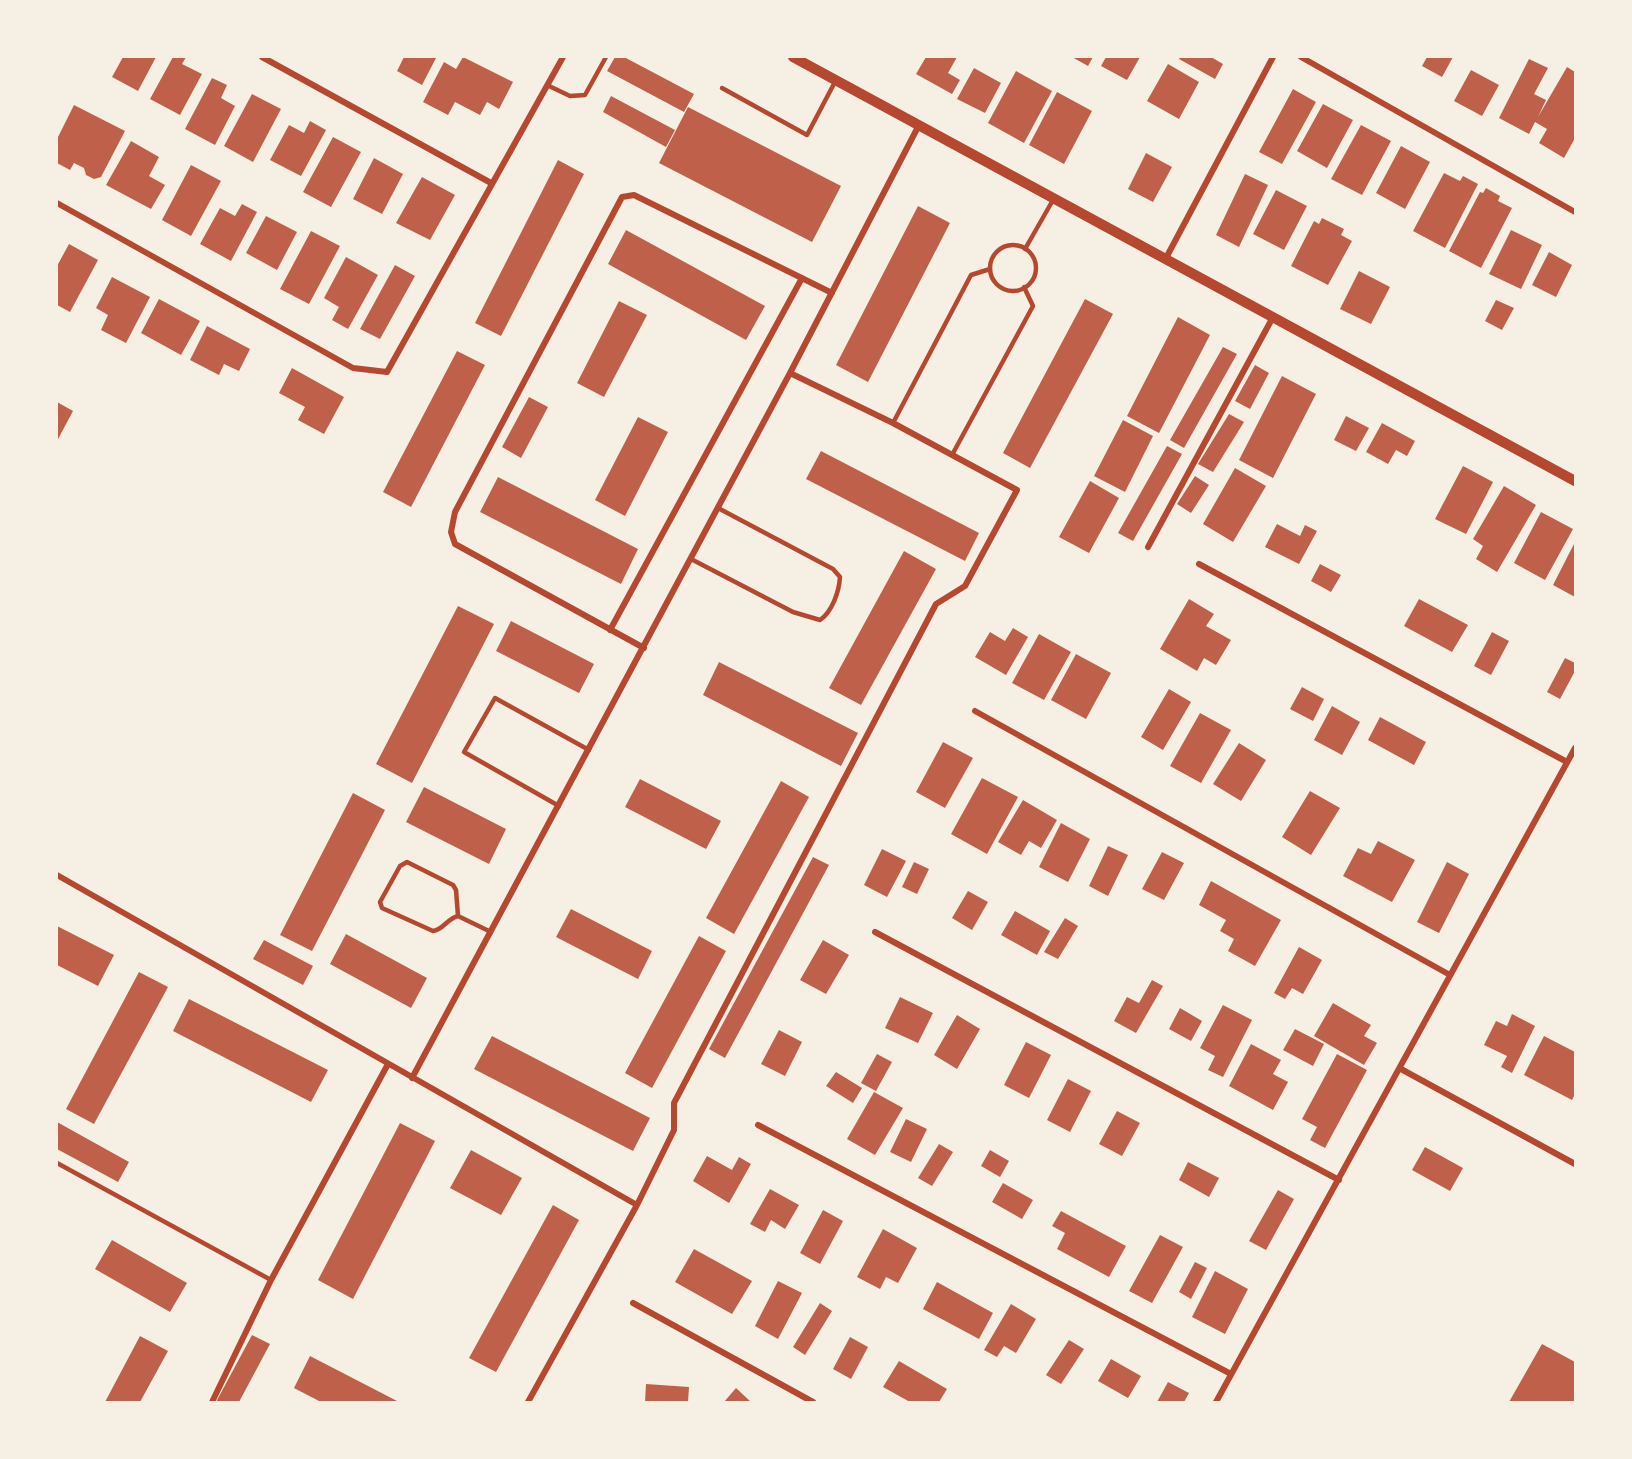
<!DOCTYPE html>
<style>
body{margin:0}
#map{position:relative;width:1632px;height:1459px;overflow:hidden;background:#f6efe4;font-family:Lato,sans-serif}
canvas{display:block}
.frame{position:absolute;inset:0;border:58px solid #f6efe4;pointer-events:none}
</style>
<div id="map">
<canvas width="1632" height="1459"></canvas>
<div class="frame"></div>
</div>
<script>
const ctx = document.querySelector('canvas').getContext('2d');
ctx.lineJoin = 'round';
function fill(path, color) {
  ctx.fillStyle = color;
  ctx.fill(path, 'evenodd');
}
function trace(path, color, width, dash) {
  ctx.strokeStyle = color;
  ctx.lineWidth = width;
  ctx.lineCap = dash ? 'butt' : 'round';
  ctx.setLineDash(dash || []);
  ctx.stroke(path);
}
const building = new Path2D(`
 M123 57H156L138 91 112 77Z
 M173 57H186L182 64 202 74 180 115 150 99Z
 M404 57 436 58 422 85 397 71Z
 M463 57 513 82 499 109 487 102 480 115 455 102 448 115 423 102 444 62 456 69Z
 M615 57H624L694 94 684 112 607 71Z
 M926 57H957L948 73 960 80 952 94 916 74Z
 M1072 57H1093L1088 66Z
 M1106 57H1140L1127 80 1101 66Z
 M1180 57H1211L1223 64 1215 79 1179 59Z
 M1427 57H1453L1442 77 1422 66Z
 M1529 59 1548 68 1534 94 1546 100 1538 117 1567 67 1575 72V138L1564 158 1539 143 1547 129 1535 122 1529 134 1499 118Z
 M1168 64 1199 82 1179 119 1147 101Z
 M974 68 1001 83 985 113 957 99Z
 M1471 70 1499 85 1482 116 1454 101Z
 M1016 71 1052 91 1024 143 988 123Z
 M212 78 227 85 221 98 235 106 215 145 185 129Z
 M1293 89 1316 102 1282 164 1259 152Z
 M1057 92 1092 111 1064 164 1029 145Z
 M252 94 281 109 253 162 224 146Z
 M611 96 675 130 666 147 603 112Z
 M1323 104 1353 120 1327 168 1297 151Z
 M74 105 125 131 101 177 94 179 86 175 84 168 74 163 70 170 57 163V139Z
 M688 107 841 186 812 242 659 163Z
 M310 121 326 130 301 176 270 160 289 125 304 133Z
 M1361 125 1391 141 1362 195 1331 179Z
 M333 137 361 152 331 207 303 192Z
 M131 141 159 157 149 176 165 185 151 209 106 185Z
 M1401 146 1430 162 1405 209 1376 193Z
 M1146 153 1172 167 1153 202 1128 189Z
 M374 158 403 174 382 214 353 199Z
 M558 160 584 174 501 336 475 323Z
 M191 165 221 181 191 236 162 220Z
 M1444 173 1460 181 1463 176 1478 184 1445 248 1413 231Z
 M1245 174 1268 185 1239 247 1216 235Z
 M422 177 455 195 430 240 396 223Z
 M1486 188 1500 196 1498 201 1512 208 1481 268 1449 251 1480 192 1483 193Z
 M1276 190 1307 206 1284 250 1253 234Z
 M242 204 257 212 231 261 200 244 220 208 235 216Z
 M918 206 950 223 868 382 836 365Z
 M266 216 297 232 277 270 246 253Z
 M1322 218 1344 229 1341 235 1352 241 1328 285 1291 266 1314 221 1319 224Z
 M626 230 765 306 746 340 608 264Z
 M1511 230 1542 245 1521 289 1489 274Z
 M311 231 340 246 309 304 280 289Z
 M69 244 98 260 70 312 57 305V266Z
 M1549 252 1572 265 1556 297 1532 285Z
 M346 257 378 275 348 329 332 320 339 307 324 298Z
 M395 265 415 276 380 339 360 329Z
 M1359 271 1390 287 1371 324 1340 309Z
 M112 277 150 297 126 343 101 330 108 315 96 308Z
 M159 299 200 321 181 355 141 333Z
 M1085 299 1113 314 1030 468 1003 453Z
 M1496 300 1514 308 1502 330 1485 321Z
 M619 301 647 315 604 397 577 383Z
 M1178 317 1210 335 1159 433 1127 416Z
 M207 326 250 349 239 371 224 364 219 375 190 360Z
 M1223 347 1237 354 1184 448 1170 440Z
 M457 351 485 365 411 507 383 492Z
 M1255 365 1269 373 1250 409 1235 401Z
 M292 368 344 397 324 434 298 420 305 407 279 393Z
 M1282 376 1316 394 1273 478 1239 460Z
 M529 397 548 407 521 458 502 447Z
 M57 402 73 411 57 441Z
 M1229 414 1244 422 1213 472 1198 464Z
 M1346 416 1369 428 1356 451 1334 440Z
 M638 417 668 432 625 516 595 500Z
 M1123 420 1153 436 1125 492 1094 476Z
 M1382 423 1415 441 1407 456 1396 450 1388 464 1366 452Z
 M1167 446 1182 454 1133 541 1118 533Z
 M821 451 979 533 965 561 806 479Z
 M1463 466 1493 482 1466 534 1435 519Z
 M1235 468 1266 486 1233 542 1203 524Z
 M1195 476 1209 485 1191 513 1177 504Z
 M498 477 638 549 621 584 480 512Z
 M1090 481 1119 498 1089 553 1059 537Z
 M1504 486 1536 505 1497 572 1476 559 1483 546 1473 539Z
 M1541 512 1573 529 1545 580 1514 563Z
 M1277 524 1300 536 1305 525 1317 531 1299 564 1265 547Z
 M1575 542V597L1553 585Z
 M904 551 936 569 861 705 829 688Z
 M1320 564 1341 575 1331 592 1311 581Z
 M1189 599 1214 614 1206 626 1231 640 1216 665 1204 658 1197 671 1160 649Z
 M1419 599 1468 625 1452 652 1404 626Z
 M458 606 494 624 412 783 376 764Z
 M511 621 594 664 579 693 496 651Z
 M1013 628 1028 637 1006 675 975 657 990 632 1005 641Z
 M1492 632 1509 641 1491 675 1474 666Z
 M1039 634 1071 652 1044 700 1012 683Z
 M1076 654 1111 673 1086 719 1051 700Z
 M1565 658 1575 663V671L1560 699 1547 692Z
 M719 662 858 733 841 766 703 695Z
 M1302 687 1324 699 1313 721 1290 709Z
 M1169 689 1191 702 1163 750 1141 737Z
 M1332 706 1360 722 1342 755 1314 740Z
 M1200 713 1231 730 1201 783 1170 766Z
 M1380 717 1426 742 1414 765 1368 740Z
 M943 742 973 758 945 808 916 792Z
 M1239 743 1266 760 1241 801 1213 784Z
 M982 778 1018 797 987 854 951 834Z
 M640 779 721 821 706 849 625 807Z
 M781 781 809 797 734 934 706 918Z
 M424 787 506 829 489 864 406 822Z
 M1310 791 1340 808 1311 855 1282 837Z
 M353 793 385 810 312 951 280 935Z
 M1023 800 1057 820 1041 848 1029 841 1021 855 998 842Z
 M1061 823 1090 839 1068 882 1039 867Z
 M1378 841 1415 860 1392 902 1343 876 1358 848 1371 854Z
 M1108 846 1128 855 1108 896 1089 886Z
 M882 849 906 861 887 897 864 885Z
 M1162 852 1184 863 1164 900 1142 889Z
 M813 857 829 865 725 1058 709 1049Z
 M914 862 929 869 917 894 902 887Z
 M1447 862 1469 874 1439 933 1417 922Z
 M1211 881 1281 920 1255 966 1228 951 1234 939 1220 931 1226 920 1199 905Z
 M968 891 988 902 972 930 952 918Z
 M571 909 652 951 638 979 556 937Z
 M1015 911 1050 931 1037 955 1001 935Z
 M1065 918 1078 926 1058 959 1044 952Z
 M57 926 114 955 98 986 57 965Z
 M346 934 427 978 411 1008 330 964Z
 M699 936 726 951 652 1088 625 1073Z
 M264 940 313 966 303 985 253 959Z
 M823 940 849 955 826 994 800 980Z
 M1299 947 1322 960 1303 994 1292 988 1285 999 1274 993Z
 M139 972 168 987 94 1124 66 1109Z
 M1152 980 1163 986 1136 1033 1114 1021 1127 997 1139 1003Z
 M900 997 933 1013 918 1043 885 1028Z
 M189 999 328 1070 311 1102 173 1031Z
 M1333 1003 1371 1025 1364 1036 1377 1043 1364 1065 1314 1036Z
 M1223 1005 1252 1020 1223 1077 1208 1070 1215 1056 1200 1048Z
 M1180 1008 1202 1021 1191 1041 1169 1029Z
 M1512 1014 1535 1026 1512 1073 1501 1067 1507 1056 1484 1045 1496 1021 1507 1026Z
 M957 1015 980 1029 957 1069 934 1055Z
 M1295 1029 1324 1044 1313 1066 1283 1050Z
 M779 1030 802 1042 785 1076 761 1064Z
 M492 1036 650 1118 633 1151 474 1069Z
 M1544 1036 1575 1052V1094L1572 1100 1524 1075Z
 M1026 1042 1051 1055 1029 1098 1004 1085Z
 M1251 1044 1281 1060 1273 1074 1288 1082 1273 1110 1229 1086Z
 M877 1054 892 1062 876 1091 861 1083Z
 M1337 1054 1367 1070 1325 1148 1310 1140 1317 1127 1302 1119Z
 M836 1072 862 1088 853 1103 826 1086Z
 M1068 1079 1091 1091 1070 1132 1047 1120Z
 M874 1092 903 1108 875 1155 847 1139Z
 M1117 1111 1140 1123 1122 1156 1099 1144Z
 M906 1119 927 1129 911 1162 890 1152Z
 M57 1122 129 1162 118 1182 57 1149Z
 M400 1123 435 1141 353 1299 318 1280Z
 M939 1144 953 1152 932 1186 918 1178Z
 M1425 1147 1463 1168 1450 1191 1412 1170Z
 M471 1150 522 1178 501 1215 450 1188Z
 M990 1150 1009 1161 1000 1177 981 1166Z
 M707 1156 732 1170 739 1157 751 1164 729 1203 693 1181Z
 M1188 1162 1219 1178 1209 1197 1179 1180Z
 M1003 1183 1033 1200 1022 1219 992 1202Z
 M770 1189 799 1205 785 1229 771 1220 765 1232 750 1224Z
 M1278 1190 1294 1199 1266 1250 1249 1241Z
 M553 1205 579 1220 496 1372 469 1358Z
 M823 1210 843 1221 820 1264 800 1253Z
 M1061 1211 1126 1246 1109 1277 1057 1249 1065 1233 1052 1226Z
 M883 1229 917 1248 898 1283 886 1277 880 1289 857 1277Z
 M1160 1235 1183 1247 1152 1303 1129 1291Z
 M112 1240 187 1283 170 1312 95 1269Z
 M694 1249 752 1281 732 1314 675 1282Z
 M1195 1262 1207 1268 1191 1299 1179 1292Z
 M1215 1271 1248 1289 1225 1334 1192 1317Z
 M778 1281 802 1293 778 1339 755 1326Z
 M937 1282 993 1313 979 1339 923 1309Z
 M820 1303 832 1311 805 1355 793 1347Z
 M1011 1304 1036 1319 1016 1353 1004 1346 997 1357 984 1350Z
 M252 1335 270 1344 239 1402H216Z
 M140 1336 168 1351 140 1402H105Z
 M850 1337 868 1347 851 1379 833 1369Z
 M1069 1340 1084 1349 1061 1384 1046 1375Z
 M1542 1344 1575 1362V1402H1509Z
 M310 1356 399 1402H321L294 1388Z
 M1111 1359 1141 1376 1128 1398 1098 1381Z
 M899 1361 947 1389 939 1402H910L883 1387Z
 M1168 1382 1189 1393 1184 1402H1157Z
 M646 1384 689 1387 688 1402H645Z
 M736 1388 751 1402H724Z`);
const service = new Path2D(`
 M547 85 570 96 585 95 606 57
 M722 88 807 135 836 80
 M990 268a23 23 0 1 1 46 0a23 23 0 1 1-46 0Z
 M1025 249 1053 200
 M893 423 971 275 990 269
 M952 455 1033 306 1024 287
 M691 559 793 612 820 620C832 612 839 592 840 577L833 569 718 508
 M559 806 464 752 495 698 589 750
 M458 916C448 918 443 930 433 931L382 908 380 902 400 866 407 862 453 885 456 890 458 916 491 932
 M57 1163 271 1280`);
const minor = new Path2D(`
 M262 57 491 183
 M1301 57 1575 212
 M57 203 353 368 387 372 563 57
 M1166 258 1273 57
 M1148 547 1273 317
 M1199 564 1567 762
 M610 630 802 278
 M644 648 455 544 451 532 455 512 622 197 634 195 832 293
 M975 711 1450 975
 M57 875 637 1205
 M875 932 1339 1180
 M1401 1069 1575 1164
 M412 1078 790 373
 M758 1125 1231 1374
 M633 1303 813 1402
 M212 1402 271 1280 388 1064
 M528 1402 637 1205 674 1130V1103L936 604 965 586 1017 490 893 423 790 373 919 125
 M1216 1402 1575 748`);
const tertiary = new Path2D(`
 M793 57 1575 481`);
fill(building, '#bf614a');
trace(service, '#b5482f', 4.5);
trace(minor, '#b5482f', 6);
trace(tertiary, '#b5482f', 10);
</script>
